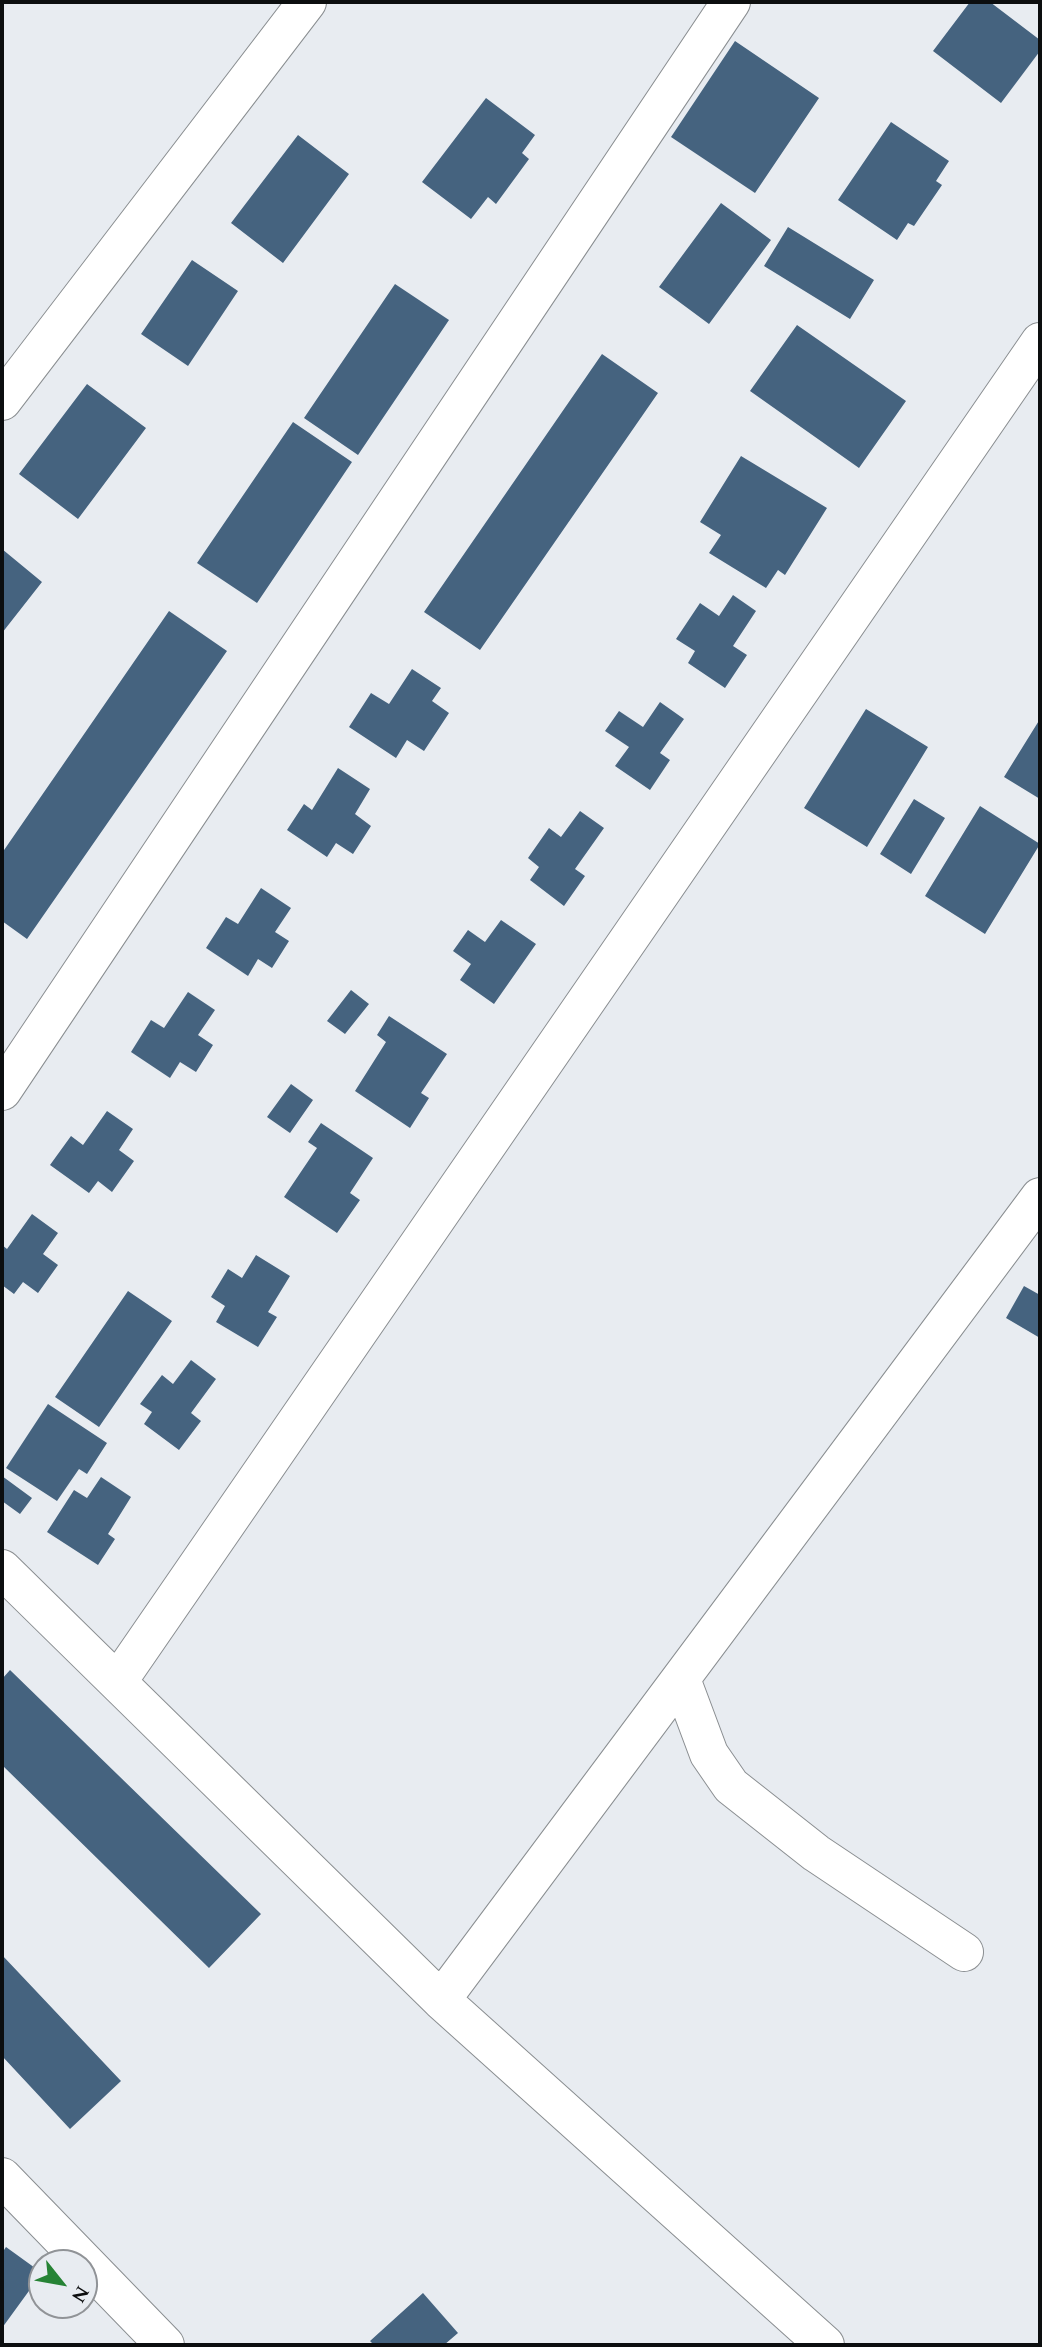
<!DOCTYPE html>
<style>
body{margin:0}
#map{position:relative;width:1042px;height:2347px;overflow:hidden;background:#e8ecf1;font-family:Spectral,serif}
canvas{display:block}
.frame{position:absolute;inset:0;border:4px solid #0c0e0f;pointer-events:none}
.north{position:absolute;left:28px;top:2249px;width:70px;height:70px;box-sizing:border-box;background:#e8ecf1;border:2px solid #909397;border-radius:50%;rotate:121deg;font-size:19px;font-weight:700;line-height:28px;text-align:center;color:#0c0e0f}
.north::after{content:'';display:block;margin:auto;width:24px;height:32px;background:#268335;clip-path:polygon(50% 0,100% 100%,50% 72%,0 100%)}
</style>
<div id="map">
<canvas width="1042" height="2347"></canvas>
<div class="frame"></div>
<div class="north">N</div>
</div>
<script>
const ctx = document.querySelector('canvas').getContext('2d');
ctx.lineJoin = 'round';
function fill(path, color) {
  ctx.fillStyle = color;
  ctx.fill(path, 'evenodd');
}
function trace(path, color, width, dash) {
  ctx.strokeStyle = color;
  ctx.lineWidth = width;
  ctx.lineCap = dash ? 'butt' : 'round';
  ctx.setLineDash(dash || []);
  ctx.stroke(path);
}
const building = new Path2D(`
 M970 2H990L1040 40V51L1001 103 933 51Z
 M735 41 819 98 755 193 671 137Z
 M486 98 535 135 522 153 529 159 496 204 488 197 471 219 422 182Z
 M891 122 949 161 936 181 942 185 914 226 908 223 897 240 838 200Z
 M298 135 349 174 283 263 231 223Z
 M721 203 771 240 709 324 659 287Z
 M788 227 874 280 850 319 764 266Z
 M192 260 238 291 188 366 141 334Z
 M395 284 449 320 358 455 304 418Z
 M797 325 906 401 859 468 750 391Z
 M602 354 658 393 480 650 424 612Z
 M87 384 146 428 78 519 19 474Z
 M293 422 352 462 257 603 197 563Z
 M741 456 827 508 785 575 778 570 766 588 709 553 721 535 700 522Z
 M2 549 42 582 2 633Z
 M733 595 756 611 733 646 747 655 725 688 688 663 695 651 676 639 700 603 719 616Z
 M169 611 227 651 27 939 2 921V853Z
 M412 669 441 688 432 701 449 713 424 751 407 740 396 758 349 727 371 693 389 704Z
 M660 702 684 719 660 753 670 760 650 790 615 766 629 747 605 731 619 711 643 727Z
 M866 709 928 747 867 847 804 808Z
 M1040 719V799L1004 777Z
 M338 768 370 789 355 814 371 826 353 854 336 843 327 857 287 830 304 804 312 810Z
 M914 799 945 818 911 874 880 854Z
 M980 806 1040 844 985 934 925 896Z
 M580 811 604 828 575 869 585 876 564 906 530 880 539 867 528 858 549 828 561 837Z
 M261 888 291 908 275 932 289 941 272 968 258 959 248 976 206 948 226 917 238 924Z
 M501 920 536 944 494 1004 460 980 471 964 453 951 468 930 485 942Z
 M351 990 369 1004 345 1034 327 1021Z
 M188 992 215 1010 198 1035 213 1045 196 1072 180 1062 170 1078 131 1052 151 1020 164 1028Z
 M389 1016 447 1054 421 1093 429 1098 410 1128 355 1091 386 1042 377 1035Z
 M291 1084 313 1100 290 1133 267 1117Z
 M107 1111 133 1129 119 1150 134 1161 112 1192 98 1181 89 1193 50 1165 71 1136 83 1145Z
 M321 1123 373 1158 350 1193 360 1200 337 1233 284 1197 317 1148 308 1142Z
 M32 1214 58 1233 43 1254 58 1265 38 1293 23 1282 14 1294 2 1285V1245L7 1249Z
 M256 1255 290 1276 268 1312 277 1317 258 1347 216 1322 225 1306 211 1297 228 1269 242 1278Z
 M1024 1286 1040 1295V1338L1006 1318Z
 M128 1291 172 1321 99 1427 55 1397Z
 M191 1360 216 1379 191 1413 201 1421 179 1450 144 1424 152 1412 140 1404 162 1375 173 1384Z
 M48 1404 107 1443 87 1474 79 1469 57 1501 6 1468Z
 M2 1476 32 1498 20 1514 2 1501Z
 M101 1477 131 1497 108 1534 115 1539 98 1565 47 1532 74 1490 87 1498Z
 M10 1670 261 1914 209 1968 2 1765V1679Z
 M2 1955 121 2081 70 2129 2 2056Z
 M6 2247 42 2273 2 2328V2253Z
 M423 2293 458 2333 444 2345H374L370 2341Z`);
const minor = new Path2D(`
 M2 401 307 2
 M2 1091 731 2
 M2 1569 441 2000 825 2345
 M681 1679 709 1754 731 1786 816 1853 964 1952
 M118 1681 1040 342
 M441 2000 1040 1197
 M2 2177 165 2345`);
fill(building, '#45637f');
trace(minor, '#8a8e91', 40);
trace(minor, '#fff', 38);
</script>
